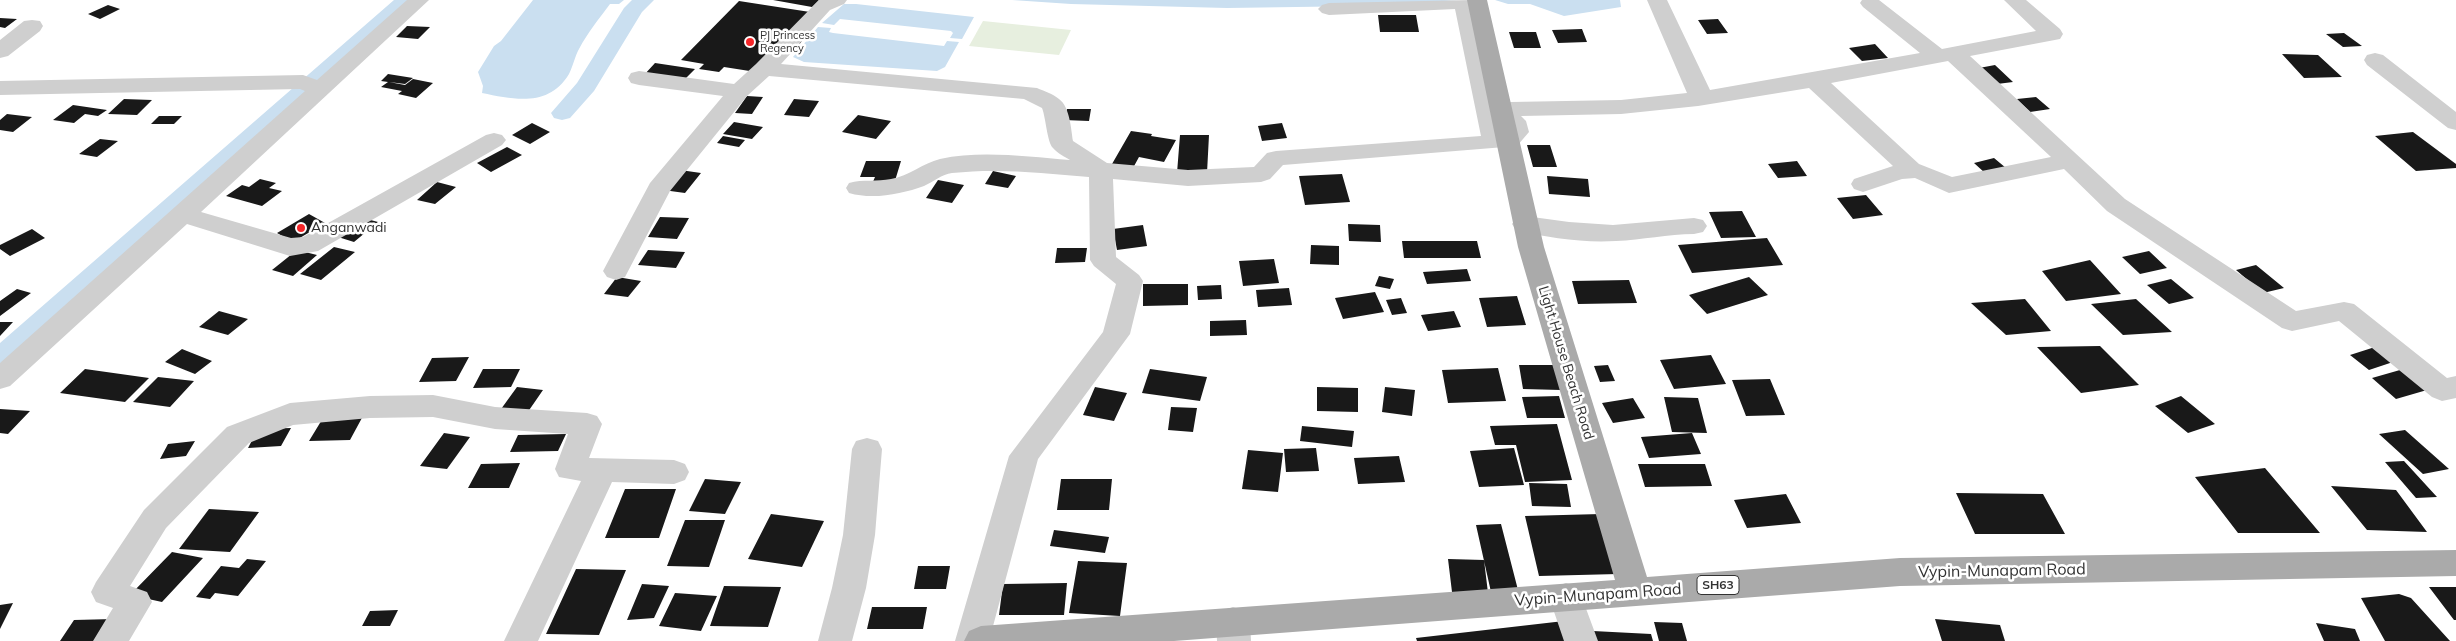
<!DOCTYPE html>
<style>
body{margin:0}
canvas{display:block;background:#fff}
</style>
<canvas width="2456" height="641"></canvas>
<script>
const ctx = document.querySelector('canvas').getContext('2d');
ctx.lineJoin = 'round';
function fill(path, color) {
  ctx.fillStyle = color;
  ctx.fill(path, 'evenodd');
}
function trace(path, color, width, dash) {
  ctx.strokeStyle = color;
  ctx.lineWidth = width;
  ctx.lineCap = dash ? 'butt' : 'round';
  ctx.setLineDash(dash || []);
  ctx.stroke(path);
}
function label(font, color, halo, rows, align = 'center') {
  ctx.font = font + ' Mulish,sans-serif';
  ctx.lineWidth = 5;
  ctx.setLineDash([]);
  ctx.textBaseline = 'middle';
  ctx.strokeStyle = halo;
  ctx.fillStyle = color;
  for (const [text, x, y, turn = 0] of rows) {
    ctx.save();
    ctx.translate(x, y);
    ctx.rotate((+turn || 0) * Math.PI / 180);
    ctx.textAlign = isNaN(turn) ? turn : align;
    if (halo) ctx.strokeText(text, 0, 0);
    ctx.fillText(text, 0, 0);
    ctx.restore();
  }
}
const green = new Path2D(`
 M983 21 1071 30 1059 55 969 46Z`);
const water = new Path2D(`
 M533 0H624L619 4H610C599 19 588 32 579 49 575 56 573 66 569 74 549 107 516 100 482 93L483 86 478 72 494 46 501 41Z
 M1012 0H1459L1365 6 1227 8 1071 4Z
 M1495 0H1620L1621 7 1564 16 1530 4H1508Z
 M844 4H856L974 17 962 39 950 38 953 33 951 31 840 19 834 25 822 23Z
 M818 27 831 28 829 32 833 33 944 46 947 41 959 42 945 67 937 71 804 62 793 57Z`);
const canal = new Path2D(`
 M394 0H416L10 365 0 368V343Z
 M632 0H654L642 12 594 91 570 118 562 120 554 118 551 113 577 83 624 8Z`);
const building = new Path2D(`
 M773 0H819L812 7Z
 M739 1 810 12 790 34 806 36 794 51 777 48 756 72 724 67 719 72 699 69 704 64 681 60Z
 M108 5 120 9 100 19 88 14Z
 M1378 15H1416L1419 32H1380Z
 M0 18 17 19 5 28 0 27Z
 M1718 19 1728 33 1707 34 1698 20Z
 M407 26 430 27 418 39 396 37Z
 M1582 29 1587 42 1558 43 1552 30Z
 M1509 32H1536L1541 48H1514Z
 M2344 33 2362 46 2343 47 2326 34Z
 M1875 44 1888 58 1862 61 1849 48Z
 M2282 54 2318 55 2342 77 2304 78Z
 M655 63 695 69 683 81 644 75Z
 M1995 65 2013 82 1997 84 1979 68Z
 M388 74 413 78 405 84 389 82 405 85 413 79 433 83 416 98 398 94 402 91 381 87 388 82 381 81Z
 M747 96 763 97 752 114 735 113Z
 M2036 97 2050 109 2030 112 2017 99Z
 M124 99 152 100 137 115 108 114Z
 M794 99 819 101 809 117 784 115Z
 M73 105 107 110 98 116 85 114 74 123 53 120Z
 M1067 109H1091L1089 121 1064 120Z
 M7 114 32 117 13 132 0 130V120Z
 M858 115 891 121 876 139 842 132Z
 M159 116H182L174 124H151Z
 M734 122 763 127 752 139 723 134Z
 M532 123 550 132 530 144 512 135Z
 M1282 123 1287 138 1262 141 1258 126Z
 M1131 131 1152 134 1151 136 1176 140 1164 162 1139 157 1133 168 1112 164Z
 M2413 132 2456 164V168L2416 171 2375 136Z
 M1180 135H1209L1207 173H1177Z
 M723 136 745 140 739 147 717 143Z
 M100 139 118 141 97 157 79 154Z
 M1527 145H1550L1557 167H1533Z
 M507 147 522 155 491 172 477 163Z
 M1994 158 2006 168 1985 173 1974 163Z
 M866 161H901L894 184H872L875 177H860Z
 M1797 161 1807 176 1778 178 1768 164Z
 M680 170 701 173 685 193 663 190Z
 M993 171 1016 176 1008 188 985 184Z
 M1342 174 1350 202 1305 205 1299 176Z
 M1547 176 1588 179 1590 197 1549 194Z
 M260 179 276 183 269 188 282 191 262 206 226 196 242 185 249 187Z
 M938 180 964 185 952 203 926 198Z
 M437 182 456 187 435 204 417 200Z
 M1866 195 1883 215 1853 219 1837 198Z
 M1742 211 1756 237 1721 238 1709 212Z
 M309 214 325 223 293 242 277 233Z
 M660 217 689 218 677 239 648 237Z
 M363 218 378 222 354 242 338 237Z
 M1348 224 1380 225 1381 242 1349 241Z
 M1143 225 1147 246 1117 250 1113 229Z
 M32 229 45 238 10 256 0 249V245Z
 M1767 238 1783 265 1692 273 1678 245Z
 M1402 241H1477L1481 258H1404Z
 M1311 245 1339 246V265L1310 264Z
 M334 247 355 252 321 280 300 274Z
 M1057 248H1087L1085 262 1055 263Z
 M297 250 317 255 293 276 272 270Z
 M648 250 685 252 676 268 638 265Z
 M2149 251 2167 268 2140 274 2122 257Z
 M1274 259 1279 283 1243 286 1239 261Z
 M2090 260 2121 294 2066 301 2042 271Z
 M2256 265 2284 288 2263 293 2236 270Z
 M1467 269 1471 281 1427 284 1423 272Z
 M1379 276 1394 279 1390 289 1375 286Z
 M617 277 641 281 628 297 604 294Z
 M1749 277 1768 295 1707 314 1689 295Z
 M2171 279 2194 298 2169 304 2147 285Z
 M1629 280 1637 303 1578 304 1572 281Z
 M1143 284H1188V305L1143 306Z
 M1221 285 1222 299 1198 300 1197 286Z
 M1289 288 1292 305 1258 307 1256 290Z
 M17 289 31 293 0 316V301Z
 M1375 292 1384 312 1343 319 1335 298Z
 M1517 296 1526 325 1487 327 1479 298Z
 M1401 298 1407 313 1392 315 1386 300Z
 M2025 299 2051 331 2006 335 1971 303Z
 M2136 299 2172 332 2123 335 2091 304Z
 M219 311 248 319 228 335 199 327Z
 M1454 311 1461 327 1428 331 1421 315Z
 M1246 320 1247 335 1210 336V321Z
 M0 322H13L0 336Z
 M2100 346 2139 385 2081 393 2037 347Z
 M2375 347 2393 362 2369 370 2350 355Z
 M182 349 212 361 195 374 165 362Z
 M1711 355 1726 384 1674 389 1660 360Z
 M469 357 456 381 419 382 432 358Z
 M1519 365H1556L1561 390 1523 389Z
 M1608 365 1615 381 1600 382 1594 366Z
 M1498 368 1506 401 1448 403 1442 370Z
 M85 369 149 378 125 402 60 393Z
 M483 369H520L511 387 473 388Z
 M1150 369 1207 377 1200 401 1142 393Z
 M2400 370 2427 390 2396 399 2372 378Z
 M158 377 194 381 170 407 133 402Z
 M1770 379 1785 415 1746 416 1732 380Z
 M517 387 543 390 523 419 496 416Z
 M1095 387 1127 393 1114 421 1083 415Z
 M1317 387 1358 388V412L1317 411Z
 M1385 387 1415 390 1412 416 1382 412Z
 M1559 396 1565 418H1527L1522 397Z
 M2181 396 2215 424 2188 433 2155 406Z
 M1664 397 1698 398 1707 433 1672 432Z
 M1633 398 1645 418 1613 423 1602 403Z
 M1171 407 1197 408 1193 432 1168 430Z
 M0 409 30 411 8 434 0 433Z
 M363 416 350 440 309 441 323 418Z
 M1557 424 1572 480 1525 482 1516 445H1495L1490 426Z
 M1302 426 1354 431 1352 447 1300 441Z
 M291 428 281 446 248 448 258 429Z
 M2405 430 2449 469 2423 474 2379 434Z
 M444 433 470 437 447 469 420 466Z
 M1692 433 1701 454 1649 458 1641 437Z
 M566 434 558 451 510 452 518 435Z
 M195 441 186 456 160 459 168 444Z
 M1316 448 1319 471 1286 472 1284 449Z
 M1514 448 1524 485 1479 487 1470 451Z
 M1248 450 1283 453 1278 492 1242 489Z
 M1399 456 1405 482 1358 484 1354 458Z
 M2404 461 2437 497 2416 498 2385 462Z
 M520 463 509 488H468L481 464Z
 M1638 464H1705L1712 486 1645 487Z
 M2265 468 2320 533H2238L2195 477Z
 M705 479 741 482 725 514 689 511Z
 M1061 479H1112L1109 510H1057Z
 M1529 483 1567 484 1571 507 1532 506Z
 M2331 486 2396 490 2427 532 2367 530Z
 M625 489H676L659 538H605Z
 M1956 493 2043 494 2065 534H1975Z
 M1786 494 1801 523 1747 528 1734 500Z
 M209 509 259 512 230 552 179 549Z
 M771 514 824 521 802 567 748 559Z
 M1601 514 1618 574 1539 576 1525 516Z
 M685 520H725L709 567 667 566Z
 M1501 524 1518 590 1491 592 1476 525Z
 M1054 530 1109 537 1105 553 1050 546Z
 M172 552 203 558 162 602 130 595Z
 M247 559 266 561 238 596 215 593 210 599 196 597 221 566 239 568Z
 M1448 559 1484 560 1488 593 1452 592Z
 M1078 561 1127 563 1120 616 1069 613Z
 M918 566H950L946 589H914Z
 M576 569 626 570 599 635 546 634Z
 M1067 583 1064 615H999L1003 584Z
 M642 584 669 586 654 618 627 620Z
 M724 586 781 587 768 627 710 626Z
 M2429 587H2456V620H2454Z
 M675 593 717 596 701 631 659 626Z
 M2399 594 2411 598 2450 641H2385L2361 598Z
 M13 603 0 629V605Z
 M872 607H927L923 629H867Z
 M398 610 390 626H362L370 611Z
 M114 619 100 641H60L74 620Z
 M1935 619 2000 625 2005 641H1942Z
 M1564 621 1572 641H1417L1416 638Z
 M1654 622 1682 623 1687 641H1659Z
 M2316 623 2355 629 2360 641H2324Z
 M1593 631 1651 634 1653 641H1594Z`);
const minor = new Path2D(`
 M407 0H429L201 212 291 238 303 237 486 135 494 133 502 135 506 140 502 145 318 251 290 256 187 224 10 386 0 389V363L305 91 300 89 0 95V81L303 75 317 80Z
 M819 0H847L844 4 830 10 781 64 1037 88C1044 91 1053 94 1059 99 1070 107 1071 129 1073 141L1107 163 1188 170 1254 167 1267 153 1276 151 1481 136 1455 9 1329 15 1322 13 1318 9 1322 5 1329 3 1473 0 1503 130 1505 131 1502 121 1509 115 1503 114 1499 109 1503 104 1511 102 1621 100 1687 93 1647 0H1667L1710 90 1920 53 1863 7 1860 3 1862 0H1879L1942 49 2036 31 2004 0H2026L2060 29 2063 34 2060 39 1970 56 2125 199 2296 311 2344 302 2354 304 2447 378 2456 376V398L2442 401 2432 397 2339 321 2292 331 2282 328 2107 211 2064 169 1949 193 1915 178 1902 179 1863 192 1854 189 1851 184 1854 179 1893 166 1809 88 1698 106 1621 114 1521 116 1526 121 1529 132 1517 146 1283 165 1270 179 1261 182 1188 186 1113 179 1116 257 1139 275 1143 281 1130 334 1038 459 989 641H955L1009 456 1103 332 1116 284 1094 266 1090 260 1089 177C1043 173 998 168 952 173 942 174 933 182 924 186 902 194 873 200 849 193L846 188 849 183C863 179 877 182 891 179 909 176 923 163 940 159 982 150 1028 157 1070 160 1065 157 1057 153 1053 148 1047 142 1046 118 1042 108L1024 99 769 76 747 96 670 191 625 277 616 280 607 277 603 271 650 183 723 96 639 85 631 83 628 78 631 73 639 71 734 84 756 64ZM1948 61 2051 157 1952 177 1919 164 1831 83Z
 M32 20 40 21 43 26 40 31 8 56 0 58V40L24 21Z
 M2375 53 2383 55 2456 112V130L2448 128 2367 65 2364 60 2367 55Z
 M1525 216 1569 222 1613 225 1694 218 1703 220 1707 226 1703 232 1694 234C1668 234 1642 240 1616 241 1583 243 1548 238 1516 230L1512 224 1516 218Z
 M433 395 495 407 587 413 597 416 602 424 589 458 674 460 685 464 689 472 685 480 674 484 612 482 538 641H504L581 481 559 477 555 469 568 434 495 429 433 417 370 418 293 425 249 443 166 528 130 586 147 592 152 602 129 641H93L113 608 96 602 91 592 96 582 144 510 227 427 290 403 370 396Z
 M867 438 878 441 882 449 875 535 866 588 852 641H818L832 588 843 535 852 449 856 441Z
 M1566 583 1578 587 1598 641H1564L1549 597 1554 587Z
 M1233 607 1245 611 1250 621 1251 641H1217L1216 621 1221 611Z`);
const major = new Path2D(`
 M1467 0H1487L1544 247 1647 577 1900 558 2456 550V576L1900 586 1174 641H964L969 631 981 626 1615 580 1518 247Z`);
const markers = [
 [750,42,5,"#f62629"],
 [301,228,5,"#f62629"]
];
const farPoinames = [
 ["PJ Princess",760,36],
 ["Regency",760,49]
];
const shields = [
 [1718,585,42]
];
const shieldNames = [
 ["SH63",1718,585]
];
const poiNames = [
 ["Anganwadi",311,228]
];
const streetNames = [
 ["Light House Beach Road",1566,363,73]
];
const nearStreetnames = [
 ["Vypin-Munapam Road",2002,571,-1],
 ["Vypin-Munapam Road",1598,595,-4]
];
fill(green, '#e7efdf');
fill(water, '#cadff0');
fill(canal, '#cadff0');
fill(building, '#191919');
fill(minor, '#cfcfcf');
fill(major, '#aaa');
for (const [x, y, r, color] of markers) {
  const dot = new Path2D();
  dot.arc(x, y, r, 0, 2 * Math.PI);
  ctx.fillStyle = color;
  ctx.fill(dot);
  trace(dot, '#fff', 2);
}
label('11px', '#323232', '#fff', farPoinames, 'left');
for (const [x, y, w] of shields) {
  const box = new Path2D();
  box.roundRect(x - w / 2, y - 9.5, w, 19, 4);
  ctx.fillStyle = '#fff';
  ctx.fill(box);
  trace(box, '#323232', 1);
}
label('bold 12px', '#323232', null, shieldNames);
label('14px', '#323232', '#fff', poiNames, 'left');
label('14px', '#323232', '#fff', streetNames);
label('16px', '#323232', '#fff', nearStreetnames);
</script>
